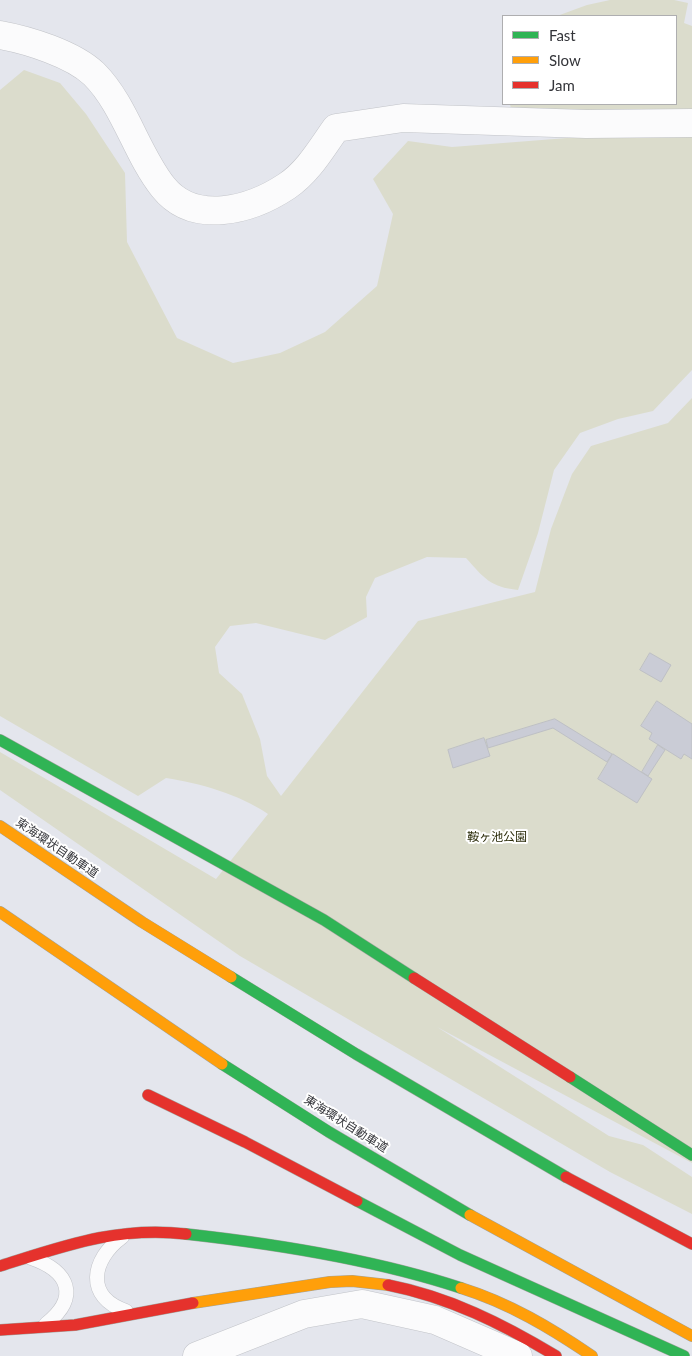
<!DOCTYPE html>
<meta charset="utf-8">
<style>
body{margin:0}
#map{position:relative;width:692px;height:1356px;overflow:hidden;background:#e4e6ed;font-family:Lato,sans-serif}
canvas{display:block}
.legend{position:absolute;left:502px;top:15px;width:175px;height:90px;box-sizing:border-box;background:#fff;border:1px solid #aeaeb0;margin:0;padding:6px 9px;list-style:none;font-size:15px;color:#34353a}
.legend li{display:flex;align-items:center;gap:10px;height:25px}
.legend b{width:25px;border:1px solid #aeaeb0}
</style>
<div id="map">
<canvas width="692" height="1356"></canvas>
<ul class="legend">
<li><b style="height:6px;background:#30b455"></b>Fast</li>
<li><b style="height:6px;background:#ff9f0a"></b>Slow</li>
<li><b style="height:6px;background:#e5322d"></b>Jam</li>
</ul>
</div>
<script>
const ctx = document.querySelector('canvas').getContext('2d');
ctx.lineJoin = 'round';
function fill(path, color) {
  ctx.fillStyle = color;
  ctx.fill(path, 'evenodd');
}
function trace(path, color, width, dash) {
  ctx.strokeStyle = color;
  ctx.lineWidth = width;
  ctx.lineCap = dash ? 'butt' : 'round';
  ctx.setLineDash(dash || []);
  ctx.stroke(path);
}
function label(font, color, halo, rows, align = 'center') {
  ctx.font = font + ' Lato,"Noto Sans JP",sans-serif';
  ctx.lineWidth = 4;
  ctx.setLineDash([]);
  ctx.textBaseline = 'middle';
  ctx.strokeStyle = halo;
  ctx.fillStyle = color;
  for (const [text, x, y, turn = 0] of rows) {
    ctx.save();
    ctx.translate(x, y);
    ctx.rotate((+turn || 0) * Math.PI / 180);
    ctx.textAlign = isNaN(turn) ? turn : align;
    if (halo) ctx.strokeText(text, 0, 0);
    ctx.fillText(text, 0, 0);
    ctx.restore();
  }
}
const green = new Path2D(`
 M610 0H674L688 3 684 23 692 26V116L513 118 510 104H676V16H557L587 5Z
 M24 70 60 83 86 114 125 173 127 242 177 338 233 363 280 353 325 332 377 286 393 214 373 179 408 141 452 147 580 137H692V370L653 411 618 419 580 433 554 470 538 533 518 590C490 587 484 578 466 558L427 557 375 578 366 597 367 617 325 640 256 623 230 626 215 647 219 673 242 694 260 739 267 776 281 796 418 621 535 592 551 529 572 474 591 446 668 423 692 398V1163L437 1027 609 1136 643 1145 692 1177V1214L610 1172 240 956 0 790V752L216 879 268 814C239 794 199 783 166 778L138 796 0 716V90Z`);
const building = new Path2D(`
 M650 653 671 665 661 682 640 670Z
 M657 701 692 724V759L684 754 681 759 649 739 652 733 641 726Z
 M555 719 612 754 607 762 553 728 488 748 486 740Z
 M484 738 490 756 453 768 448 750Z
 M658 745 665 750 648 776 642 772Z
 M613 754 652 779 637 803 598 779Z`);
const lane = new Path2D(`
 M122 1237C91 1260 85 1297 126 1311
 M31 1258C69 1271 80 1297 46 1324`);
const street = new Path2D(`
 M0 35C28 40 73 54 94 74 125 105 136 153 163 187 194 226 251 210 287 186 308 172 321 149 336 128L403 118 586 124 692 123
 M197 1356 304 1314 362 1304 435 1320 518 1356`);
const fast = new Path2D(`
 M0 740 324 920 414 978
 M231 977 356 1054 566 1177
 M222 1064 329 1132 470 1215
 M570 1077 692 1155
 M357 1201 460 1255 684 1356
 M186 1234C277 1244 373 1259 461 1288`);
const slow = new Path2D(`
 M0 826 142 922 231 977
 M0 912 222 1064
 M470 1215 692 1336
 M461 1288C509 1303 551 1328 592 1356
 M193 1303 330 1282 352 1281 388 1285`);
const jam = new Path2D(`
 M414 978 570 1077
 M148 1095 245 1142 357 1201
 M566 1177 692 1244
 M0 1266C64 1246 117 1226 186 1234
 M388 1285C449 1297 503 1324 556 1356
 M0 1330 75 1325 193 1303`);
const parkNames = [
 ["鞍ヶ池公園",497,837]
];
const streetNames = [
 ["東海環状自動車道",57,848,34],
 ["東海環状自動車道",346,1124,32]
];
fill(green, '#dbdccc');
fill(building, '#caccd6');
trace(building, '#bec0c5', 1);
trace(lane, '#c1c3c8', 15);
trace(street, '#c1c3c8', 29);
trace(fast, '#a1a39d', 12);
trace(slow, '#a1a39d', 12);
trace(jam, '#a1a39d', 12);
trace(lane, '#fbfbfc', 14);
trace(street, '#fbfbfc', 28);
trace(fast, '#30b455', 11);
trace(slow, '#ff9f0a', 11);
trace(jam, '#e5322d', 11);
label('12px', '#2b2c0a', '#fff', parkNames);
label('12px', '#34353a', '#fff', streetNames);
</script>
